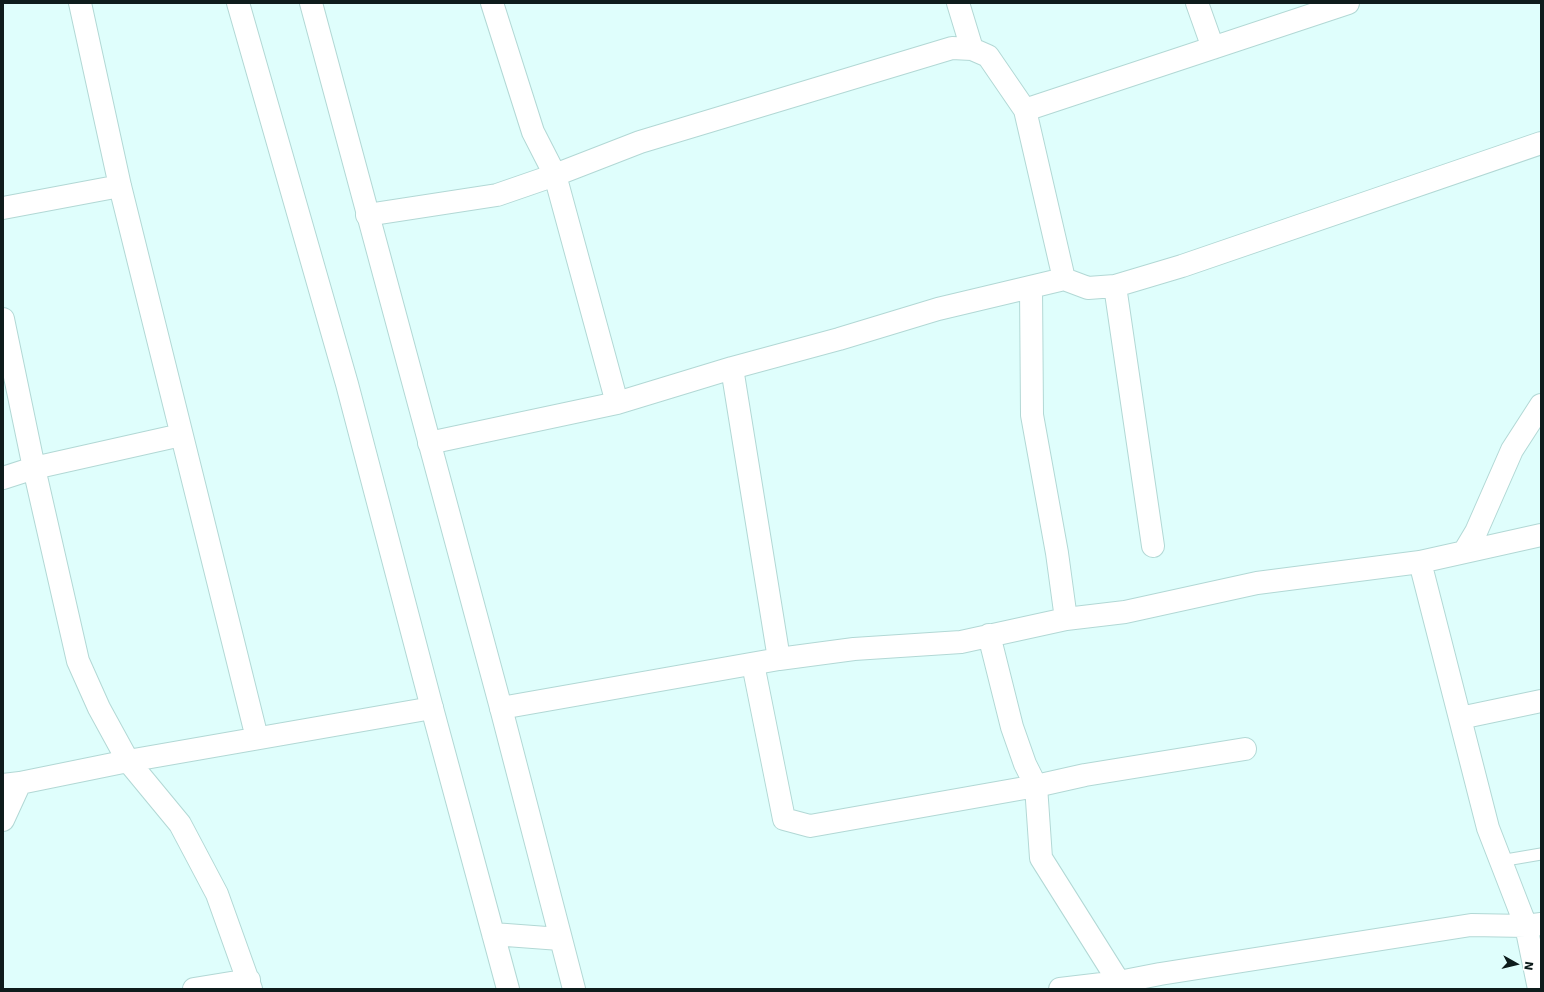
<!DOCTYPE html>
<style>
body{margin:0}
#map{position:relative;width:1544px;height:992px;overflow:hidden;background:#dffefc;font-family:"DejaVu Sans",sans-serif}
canvas{display:block}
.frame{position:absolute;inset:0;border:4px solid #0e1c1c;pointer-events:none}
.north{position:absolute;left:1496px;top:944px;width:40px;height:40px;-webkit-text-stroke:3px #fff;paint-order:stroke;rotate:98deg;font-size:11px;font-weight:700;line-height:16px;text-align:center;color:#0e1c1c}
.north::after{content:'';display:block;margin:auto;width:14px;height:18px;background:#0e1c1c;clip-path:polygon(50% 0,100% 100%,50% 72%,0 100%)}
</style>
<div id="map">
<canvas width="1544" height="992"></canvas>
<div class="frame"></div>
<div class="north">N</div>
</div>
<script>
const ctx = document.querySelector('canvas').getContext('2d');
ctx.lineJoin = 'round';
function trace(path, color, width, dash) {
  ctx.strokeStyle = color;
  ctx.lineWidth = width;
  ctx.lineCap = dash ? 'butt' : 'round';
  ctx.setLineDash(dash || []);
  ctx.stroke(path);
}
const lane = new Path2D(`
 M1500 861 1541 854`);
const street = new Path2D(`
 M80 3 120 186 257 738
 M492 3 533 132 555 175 617 403
 M958 3 972 49
 M1197 3 1213 48
 M1025 110 1348 3
 M3 208 120 186
 M367 215 497 195 555 175 640 142 952 48 972 49 988 56 1025 110 1064 279 1088 288 1115 286 1182 266 1541 143
 M1115 286 1153 546
 M1031 287 1032 415 1057 553 1066 619
 M3 319 34 468 78 661 99 708 128 761 180 824 217 894 251 989
 M732 368 779 659
 M429 443 617 403 732 368 839 339 938 309 1064 279
 M3 478 34 468 181 435
 M1464 552 1476 532 1512 450 1541 405
 M1420 562 1488 828 1526 926 1539 989
 M989 635 1012 727 1025 764 1036 786 1041 858 1119 982 1120 989
 M753 664 784 819 810 826 1036 786 1085 775 1245 749
 M501 708 779 659 854 649 961 642 1066 619 1125 612 1257 583 1420 562 1541 535
 M1460 718 1541 701
 M3 785 20 783 128 761 432 708
 M3 820 20 783
 M194 989 249 980
 M1060 989 1119 982 1160 974 1471 925 1526 926 1541 924`);
const primary = new Path2D(`
 M238 3 347 384 432 708 508 989
 M311 3 501 708 574 989
 M493 934 560 939`);
trace(lane, '#b2d8d5', 13);
trace(street, '#b2d8d5', 24);
trace(primary, '#b2d8d5', 24);
trace(lane, '#fff', 11);
trace(street, '#fff', 22);
trace(primary, '#fff', 22);
</script>
